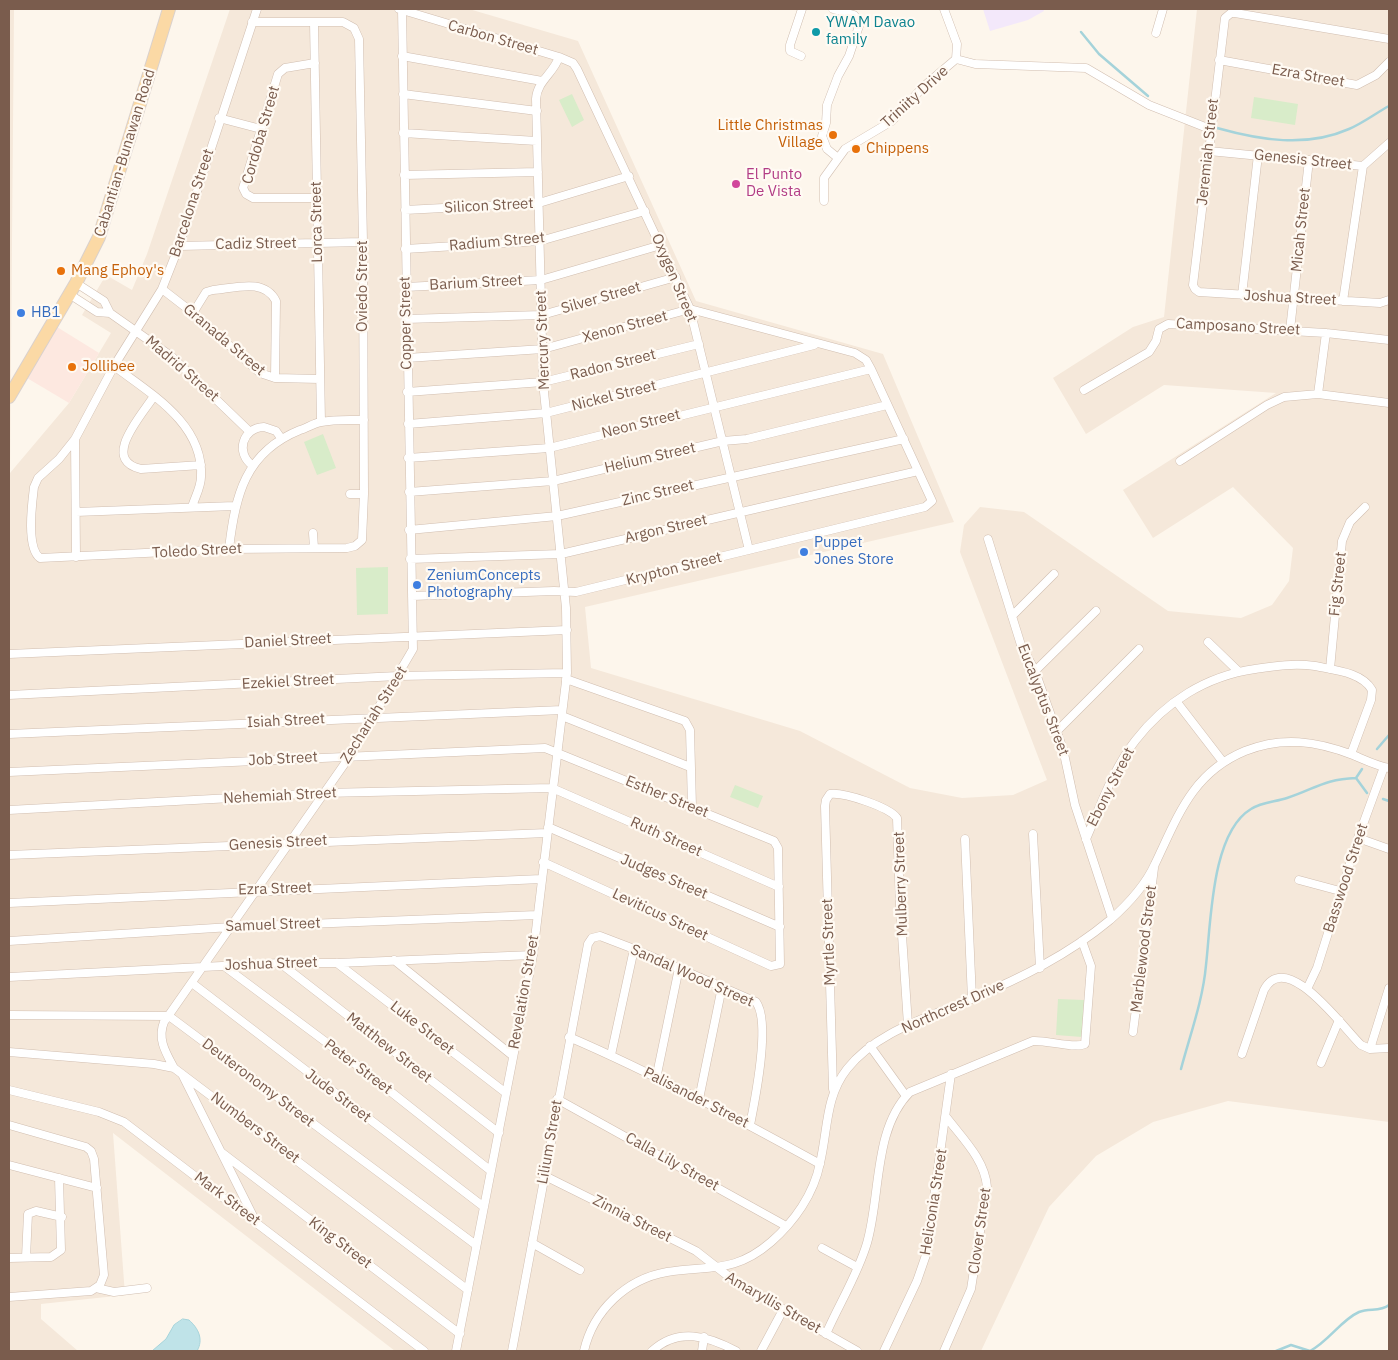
<!DOCTYPE html>
<style>
body{margin:0}
#map{position:relative;width:1398px;height:1360px;overflow:hidden;background:#fdf6ec;font-family:"IBM Plex Sans",sans-serif}
canvas{display:block}
.frame{position:absolute;inset:0;border:10px solid #7a5c4d;pointer-events:none}
</style>
<div id="map">
<canvas width="1398" height="1360"></canvas>
<div class="frame"></div>
</div>
<script>
const ctx = document.querySelector('canvas').getContext('2d');
ctx.lineJoin = 'round';
function fill(path, color) {
  ctx.fillStyle = color;
  ctx.fill(path, 'evenodd');
}
function trace(path, color, width, dash) {
  ctx.strokeStyle = color;
  ctx.lineWidth = width;
  ctx.lineCap = dash ? 'butt' : 'round';
  ctx.setLineDash(dash || []);
  ctx.stroke(path);
}
function label(font, color, halo, rows, align = 'center') {
  ctx.font = font + ' "IBM Plex Sans",sans-serif';
  ctx.lineWidth = 4.5;
  ctx.setLineDash([]);
  ctx.textBaseline = 'middle';
  ctx.strokeStyle = halo;
  ctx.fillStyle = color;
  for (const [text, x, y, turn = 0] of rows) {
    ctx.save();
    ctx.translate(x, y);
    ctx.rotate((+turn || 0) * Math.PI / 180);
    ctx.textAlign = isNaN(turn) ? turn : align;
    if (halo) ctx.strokeText(text, 0, 0);
    ctx.fillText(text, 0, 0);
    ctx.restore();
  }
}
const residential = new Path2D(`
 M9 9H14L10 473 69 403 111 333 82 315 106 275 132 290 147 254 230 9H469L578 41 696 301 883 354 954 522 585 607 591 668 800 731 910 788 962 798 1013 795 1047 780 960 552 964 525 980 507 1024 512 1168 611 1241 618 1272 605 1289 581 1293 548 1233 487 1153 538 1123 490 1276 393 1164 385 1086 434 1053 378 1133 327 1164 317 1197 9H1389V1122L1228 1101 1153 1122 1096 1156 1049 1207 981 1351H395L113 1133 125 1295 41 1304V1319L78 1351H9Z`);
const commercial = new Path2D(`
 M57 327 99 353 69 403 27 378Z`);
const education = new Path2D(`
 M983 9H1043L1044 11 1028 20 990 31Z`);
const green = new Path2D(`
 M572 94 584 120 572 127 559 100Z
 M1254 97 1298 104 1295 125 1251 118Z
 M323 434 336 468 317 475 304 442Z
 M388 567V614L357 615 356 568Z
 M735 785 763 796 758 808 730 797Z
 M1058 999 1084 1000 1082 1037 1056 1035Z`);
const water = new Path2D(`
 M183 1319 189 1320C198 1328 204 1339 197 1351H152L166 1339 174 1325Z`);
const stream = new Path2D(`
 M1081 32 1099 54 1148 96
 M1217 128C1260 140 1306 148 1349 129 1363 123 1376 113 1389 106
 M1377 749 1389 735
 M1356 778 1367 793
 M1356 778 1362 769
 M1383 799 1389 801
 M1181 1069C1190 1035 1203 1000 1206 965 1211 923 1211 833 1251 809 1262 802 1275 802 1287 798 1315 789 1324 779 1356 778
 M1276 1351 1291 1345 1310 1351C1329 1341 1341 1320 1359 1312 1370 1308 1380 1312 1389 1305`);
const street = new Path2D(`
 M399 9 559 57 573 63 577 69 690 309 749 550
 M833 9 854 15 860 23 849 56 838 76 827 105 826 123 822 136 827 149 838 158
 M252 22H343L354 28 359 39 363 242 364 494 362 540 355 546 347 548 229 549 40 558C26 548 32 503 34 487L38 478 59 459 75 439 114 366 162 289 179 246 257 9
 M314 22 321 422
 M1156 33 1163 9
 M1389 39 1235 13H1231L1225 18 1193 285 1195 289 1199 292 1380 303 1389 300
 M402 56 542 81
 M801 56 790 51V45L802 9
 M956 59 975 64 1086 68 1149 105 1210 129
 M1219 60 1357 85 1376 75 1389 62
 M315 63 285 68 278 74 243 188 246 194 253 198H317
 M403 94 537 111
 M219 118 261 129
 M403 133 537 141
 M1209 151 1363 166 1389 143
 M404 175 538 172
 M824 201V178L845 149 892 121 923 87 956 59 957 44 944 9
 M405 210 539 203 629 176
 M179 246 363 242
 M405 249 540 241 645 211
 M76 283 104 301 110 313 171 356 250 432
 M406 287 541 280 661 245
 M162 289 193 313 260 373 275 378 320 379
 M69 294 97 312 110 313
 M1242 295 1258 155
 M1343 301 1363 166
 M193 313 206 292 213 290C236 288 264 278 276 301L275 378
 M406 319 542 315 676 277
 M1290 330 1309 160
 M407 358 543 349 690 309 855 353 866 360 871 369 932 501 925 507 576 592 554 591 412 596
 M114 366C151 394 204 424 201 477 201 487 195 497 192 507
 M1084 390 1149 352 1156 341 1159 329 1168 324 1326 333 1389 340
 M407 392 543 382 699 344
 M1318 394 1326 333
 M154 396C142 415 100 460 141 469L201 465
 M408 424 546 413 814 345
 M75 439 76 557
 M408 458 549 448 871 369
 M1180 461 1267 405 1284 397 1318 394 1389 403
 M253 466C235 453 242 428 264 427L276 431 281 438
 M409 492 553 481 723 441 747 439 887 405
 M350 494H364
 M76 512 234 506
 M409 530 557 516 904 439
 M313 533 314 548
 M988 539 1021 645 1035 671 1063 749 1075 805 1112 918
 M229 549C235 496 245 452 300 430 307 428 314 423 321 422 335 419 350 420 364 420
 M410 559 561 554 918 471
 M1012 616 1054 574
 M1208 642 1238 671
 M9 654 567 630
 M1330 669 1342 541 1350 522 1365 507
 M1035 671 1096 611
 M566 679 685 721 690 730 692 807
 M9 695 398 676 567 673
 M1176 701 1223 762
 M562 716 690 767
 M1056 732 1139 649
 M9 734 562 710
 M9 772 545 748 774 841 778 848 780 964 771 966 543 862
 M9 810 324 793 552 788 779 887
 M548 827 780 927
 M1033 834 1040 968
 M1358 838 1389 849
 M965 839 972 999
 M1086 839C1100 807 1113 769 1135 741 1165 702 1206 676 1255 669 1275 666 1294 663 1315 666 1334 670 1362 672 1372 690L1371 700 1351 754
 M9 855 547 833
 M1299 880 1340 891
 M9 903 541 879
 M9 941 231 927 537 915
 M394 960 513 1056
 M280 963 499 1133
 M337 963 506 1093
 M224 966 362 1069 491 1171
 M9 977 280 963H337L533 955
 M192 983 484 1207
 M1307 989 1317 968 1358 838 1384 767
 M9 1015 169 1016 476 1245
 M1133 1032 1154 868
 M569 1037C655 1074 738 1119 820 1164
 M870 1046 906 1096
 M1370 1049 1389 988
 M9 1052 154 1064 174 1068 468 1290
 M1242 1054 1264 990C1286 947 1344 1029 1361 1045L1370 1049 1389 1048
 M611 1055 634 949
 M1321 1063 1339 1020
 M174 1068C166 1053 157 1039 164 1022L350 756 413 649 402 9
 M182 1074 254 1218
 M656 1079 679 968
 M833 1089 825 806 826 800 830 794C844 792 889 807 897 818L900 905 908 1025
 M9 1090 99 1112 124 1122 424 1351
 M557 1099 786 1226
 M699 1099 722 987
 M9 1125 86 1147 91 1151 94 1159 104 1275 100 1285 91 1291 9 1297
 M221 1152 460 1334
 M9 1165 97 1188
 M543 1175 696 1251 737 1283 857 1351
 M532 1243 580 1270
 M822 1248 857 1267
 M26 1257 28 1214 36 1211 62 1217
 M9 1258 51 1257 61 1250 59 1178
 M96 1288 114 1292 147 1288
 M826 1334C839 1304 858 1274 867 1243 881 1195 873 1129 910 1092L1033 1041C1047 1040 1074 1049 1085 1044L1091 966 1082 941
 M456 1351 533 955 567 673 566 608 543 382 536 99C537 81 554 73 559 57
 M512 1351 588 944 592 938 600 936 634 949 756 1002C771 1022 755 1100 750 1125
 M584 1351C593 1311 626 1279 667 1272 709 1265 734 1274 771 1242 794 1222 814 1194 820 1163 828 1130 825 1097 847 1069 877 1031 928 1018 971 999 1021 978 1068 955 1110 920 1127 905 1146 884 1155 864 1178 816 1192 773 1245 751 1282 736 1316 741 1353 755 1365 760 1377 766 1389 768
 M652 1351C678 1327 708 1336 736 1351
 M702 1351 704 1337
 M761 1351 783 1310
 M884 1351 917 1281 926 1255 951 1074
 M944 1351 971 1289 987 1187C985 1160 963 1139 947 1118`);
const primary = new Path2D(`
 M9 397 76 283 99 237 169 9`);
const markers = [
 [816,32,5,"#0f9aa8"],
 [833,135,5,"#e8710a"],
 [856,149,5,"#e8710a"],
 [736,184,5,"#d1479c"],
 [61,271,5,"#e8710a"],
 [21,313,5,"#3f7fe0"],
 [72,367,5,"#e8710a"],
 [804,552,5,"#3f7fe0"],
 [417,585,5,"#3f7fe0"]
];
const cultureNames = [
 ["YWAM Davao",826,23],
 ["family",826,40]
];
const streetNames = [
 ["Carbon Street",493,38,16],
 ["Ezra Street",1308,76,10],
 ["Triniity Drive",915,97,-42],
 ["Cordoba Street",261,135,-74],
 ["Jeremiah Street",1208,152,-84],
 ["Cabantian-Bunawan Road",125,153,-73],
 ["Genesis Street",1303,160,6],
 ["Barcelona Street",192,203,-72],
 ["Silicon Street",489,206,-3],
 ["Lorca Street",317,222,-91],
 ["Micah Street",1301,230,-84],
 ["Radium Street",497,242,-5],
 ["Cadiz Street",256,244,-1],
 ["Oxygen Street",674,278,67],
 ["Barium Street",476,283,-3],
 ["Oviedo Street",363,286,-90],
 ["Silver Street",601,298,-16],
 ["Joshua Street",1290,298,3],
 ["Copper Street",406,323,-91],
 ["Xenon Street",625,327,-15],
 ["Camposano Street",1238,327,3],
 ["Granada Street",224,340,40],
 ["Mercury Street",543,340,-92],
 ["Radon Street",613,365,-14],
 ["Madrid Street",182,369,41],
 ["Nickel Street",614,396,-14],
 ["Neon Street",641,424,-14],
 ["Helium Street",650,458,-13],
 ["Zinc Street",658,493,-13],
 ["Argon Street",666,529,-13],
 ["Toledo Street",197,551,-3],
 ["Krypton Street",674,569,-14],
 ["Fig Street",1338,584,-84],
 ["Daniel Street",288,641,-3],
 ["Ezekiel Street",288,682,-3],
 ["Eucalyptus Street",1043,700,69],
 ["Zechariah Street",374,715,-58],
 ["Isiah Street",286,721,-3],
 ["Job Street",283,759,-3],
 ["Ebony Street",1111,787,-63],
 ["Nehemiah Street",280,796,-3],
 ["Esther Street",667,797,22],
 ["Ruth Street",666,837,24],
 ["Genesis Street",278,843,-3],
 ["Judges Street",664,877,23],
 ["Basswood Street",1346,878,-72],
 ["Mulberry Street",901,884,-92],
 ["Ezra Street",275,889,-2],
 ["Leviticus Street",660,915,25],
 ["Samuel Street",273,925,-2],
 ["Myrtle Street",829,942,-92],
 ["Marblewood Street",1144,949,-83],
 ["Joshua Street",271,964,-2],
 ["Sandal Wood Street",692,976,24],
 ["Revelation Street",524,992,-80],
 ["Northcrest Drive",953,1007,-24],
 ["Luke Street",422,1028,38],
 ["Matthew Street",389,1048,38],
 ["Peter Street",358,1067,37],
 ["Deuteronomy Street",258,1083,37],
 ["Jude Street",338,1096,37],
 ["Palisander Street",696,1098,27],
 ["Numbers Street",255,1128,37],
 ["Lilium Street",550,1142,-80],
 ["Calla Lily Street",672,1162,29],
 ["Mark Street",227,1199,37],
 ["Heliconia Street",934,1202,-81],
 ["Zinnia Street",632,1219,27],
 ["Clover Street",980,1231,-82],
 ["King Street",340,1243,37],
 ["Amaryllis Street",773,1303,30]
];
const foodNames = [
 ["Little Christmas",823,126,"right"],
 ["Village",823,143,"right"],
 ["Chippens",866,149],
 ["Mang Ephoy's",71,271],
 ["Jollibee",82,367]
];
const hotelNames = [
 ["El Punto",746,175],
 ["De Vista",746,192]
];
const shopNames = [
 ["HB1",31,313],
 ["Puppet",814,543],
 ["Jones Store",814,560],
 ["ZeniumConcepts",427,576],
 ["Photography",427,593]
];
fill(residential, '#f5e8da');
fill(commercial, '#fde8e0');
fill(education, '#f3e8fa');
fill(green, '#d8ecc9');
fill(water, '#bfe3e8');
trace(water, '#a5d3da', 1);
trace(stream, '#a5d3da', 2.5);
trace(street, '#d1beb0', 9);
trace(primary, '#dad1cd', 14);
trace(street, '#fff', 8);
trace(primary, '#fbd9a5', 12);
for (const [x, y, r, color] of markers) {
  const dot = new Path2D();
  dot.arc(x, y, r, 0, 2 * Math.PI);
  ctx.fillStyle = color;
  ctx.fill(dot);
  trace(dot, '#fffaf3', 2);
}
label('15px', '#0d838f', '#fffaf3', cultureNames, 'left');
label('15px', '#7a5c4d', '#fffaf3', streetNames);
label('15px', '#c56008', '#fffaf3', foodNames, 'left');
label('15px', '#b23c85', '#fffaf3', hotelNames, 'left');
label('15px', '#366cbe', '#fffaf3', shopNames, 'left');
</script>
